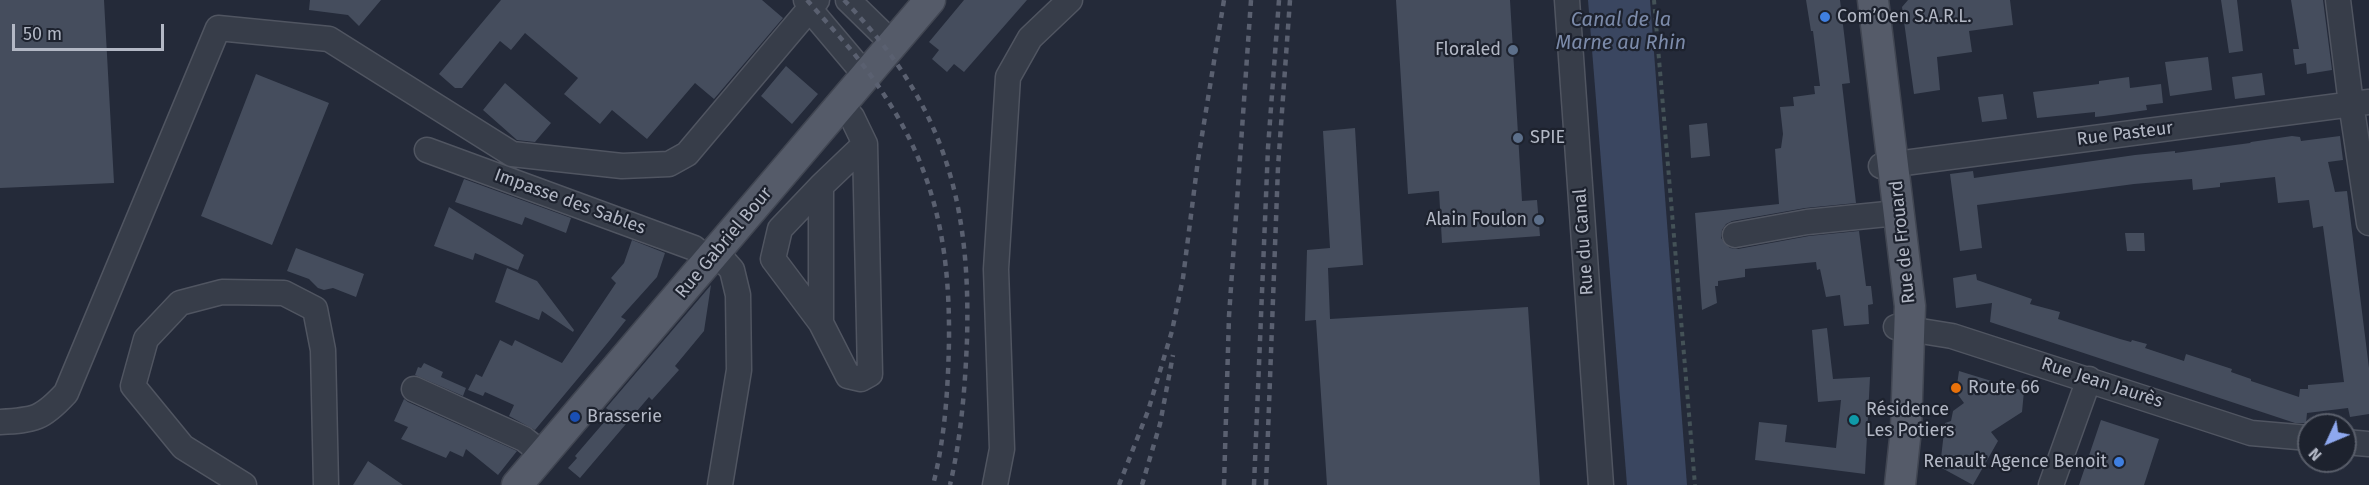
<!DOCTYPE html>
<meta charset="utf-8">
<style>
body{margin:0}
#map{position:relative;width:2369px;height:485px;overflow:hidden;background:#242a39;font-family:"Fira Sans",sans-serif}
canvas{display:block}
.north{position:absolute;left:2297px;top:413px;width:60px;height:60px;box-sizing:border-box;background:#1d222e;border:2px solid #595e6a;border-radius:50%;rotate:226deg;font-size:16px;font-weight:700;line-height:24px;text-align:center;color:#b3b8c5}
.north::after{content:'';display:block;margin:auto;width:21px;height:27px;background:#8ea8ef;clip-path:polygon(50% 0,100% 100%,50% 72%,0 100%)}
.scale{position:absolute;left:12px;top:24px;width:152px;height:27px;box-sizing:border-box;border:3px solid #b3b8c5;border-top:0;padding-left:8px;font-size:18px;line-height:21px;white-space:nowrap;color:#b3b8c5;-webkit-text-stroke:4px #1d222e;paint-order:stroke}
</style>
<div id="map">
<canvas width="2369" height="485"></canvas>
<div class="north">N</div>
<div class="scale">50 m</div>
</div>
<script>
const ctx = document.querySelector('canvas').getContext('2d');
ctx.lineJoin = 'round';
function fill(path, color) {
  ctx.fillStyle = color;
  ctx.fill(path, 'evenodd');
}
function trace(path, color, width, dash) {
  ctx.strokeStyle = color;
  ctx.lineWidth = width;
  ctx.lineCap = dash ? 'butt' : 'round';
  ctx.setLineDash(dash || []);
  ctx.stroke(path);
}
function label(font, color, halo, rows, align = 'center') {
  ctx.font = font + ' "Fira Sans",sans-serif';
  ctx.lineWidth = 4.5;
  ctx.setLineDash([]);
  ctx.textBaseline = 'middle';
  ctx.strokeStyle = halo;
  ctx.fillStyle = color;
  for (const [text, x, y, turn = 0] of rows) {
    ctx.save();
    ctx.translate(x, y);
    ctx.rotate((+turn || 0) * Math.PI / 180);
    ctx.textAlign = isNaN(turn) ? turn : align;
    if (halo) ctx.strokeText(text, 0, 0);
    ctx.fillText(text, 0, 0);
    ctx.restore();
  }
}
const water = new Path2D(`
 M1588 0H1650L1687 485H1627Z`);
const building = new Path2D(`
 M0 0H104L114 183 0 188Z
 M310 0H381L359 26 348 15 309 10Z
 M501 0H762L783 18 714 99 695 83 647 139 612 110 600 124 564 94 578 78 525 33 511 50 500 41 462 88H455L439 74Z
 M964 0H1027L964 72 954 64 947 72 932 59 939 50 929 42Z
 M1396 0H1510L1522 201 1537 200 1540 236 1442 243 1439 191 1408 194Z
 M1806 0H1840L1850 83 1842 84 1856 203 1805 208 1732 221 1726 224 1722 230 1721 238 1730 248 1738 249 1809 236 1859 231 1866 286H1871L1873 304 1868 305 1869 324 1844 326 1840 295 1826 297 1820 269 1817 270 1816 262 1745 269V277L1718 281V286H1715L1717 303 1702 310 1695 213 1779 204 1775 149 1781 148 1783 134 1780 107 1794 106 1793 97 1815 94 1814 86H1820L1813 31H1811Z
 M1908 0H2010L2013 25 1969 31 1972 52 1937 57 1940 90 1914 94 1902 7Z
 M2221 0H2237L2243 51 2229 53Z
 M2291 0H2323L2332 70 2307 74 2306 63 2295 65 2293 49H2299Z
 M2208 57 2212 90 2170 96 2165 62Z
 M786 66 818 94 792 124 761 96Z
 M2262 73 2265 95 2235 99 2232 77Z
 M256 74 329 103 272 245 201 216Z
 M2129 77 2130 88 2161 84 2163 103 2146 105 2147 110 2104 116 2095 117V112L2037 118 2033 92 2099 84V81Z
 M505 83 551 123 535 142 517 140 483 110Z
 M2003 94 2007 119 1982 122 1978 97Z
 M1707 123 1710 156 1691 158 1689 125Z
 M1355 128 1363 265 1328 268 1330 319 1528 307 1540 485H1327L1316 320 1305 321 1307 250 1330 248 1323 131Z
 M2292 136 2300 137 2301 141 2340 136 2343 160 2328 162 2335 192 2347 191 2369 368V414L2350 417 2348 408 2307 413 2306 423H2295L1990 322 1992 303 1956 308 1953 278 1976 274 1977 280 2032 299 2030 304 2060 312 2058 319 2120 339 2131 342 2132 340 2147 344 2145 348 2184 361 2186 354 2232 369 2231 372 2251 379V381L2299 397 2300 389H2308V385L2344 382 2323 226 2313 228 2309 200 2278 203 2275 177 2220 183V187L2193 190 2192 179 2134 184 1977 205 1982 248 1960 251 1950 174 1973 171 1974 178 2135 155 2175 151V153L2250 143 2251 142Z
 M464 179 571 218 566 233 525 217 522 225 455 202Z
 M449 207 524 255 518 270 475 253 473 260 434 246Z
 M2125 233H2144L2145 251H2127Z
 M632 240 665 253 657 277 621 317 626 320 610 340 535 430 509 416 514 405 485 392 483 396 468 390 476 374 482 377 500 340 512 346 515 340 562 363 616 283 611 278 624 263Z
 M296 248 364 274 356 297 333 288 324 290 318 288 309 279 287 271Z
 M507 268 537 281 574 330 573 332 542 311 539 320 495 302Z
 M711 285 704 331 675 366 679 370 652 400 649 397 580 478 568 468 577 458 575 456 612 413 606 408Z
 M1827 328 1833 379 1870 377 1865 474 1755 460 1759 422 1787 425 1785 442 1836 448 1841 400 1818 402 1812 330Z
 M424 363 443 372 441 377 466 388 463 396 415 375 418 367 421 368Z
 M1959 371 2024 391 2022 412 1991 432 1998 441 1973 485 1940 467 1945 423 1951 421 1953 411 1964 403 1956 392Z
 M404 399 408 402 517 451 498 475 466 449 463 457 450 451 446 458 401 439 408 427 394 421Z
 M2101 420 2159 439 2144 485H2079Z
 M368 461 403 485H353Z`);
const path = new Path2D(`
 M1654 0 1695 485`);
const minor = new Path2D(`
 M806 0 812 12 866 76
 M848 0 893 44
 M1567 0 1601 485
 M2338 0 2350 96 2369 223
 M841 105 852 117 865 144 870 374 861 379 848 376 821 323V186L865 144
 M427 150 694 248 710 261
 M1881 166 2369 102
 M1735 235 1807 222 1887 214
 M717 253 732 270 738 295 739 370 720 485
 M821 323 773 259 780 229 821 186
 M1896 327 1952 336 2251 433 2309 438
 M414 389 524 439 544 455
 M0 422C35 420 42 419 66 393L218 28 329 39 512 154 622 166 669 164 687 154 817 0
 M2345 442 2369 444
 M244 485 183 447 133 386 146 339 180 303 222 292 284 293 315 309 323 350 326 485
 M995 485 1002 449 996 269 1008 77 1030 38 1070 0
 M2051 485 2089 379`);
const major = new Path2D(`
 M1873 0 1910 306 1906 429 1900 485
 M517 485 930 0`);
const rail = new Path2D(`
 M807 0C828 24 850 47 869 73 932 159 950 236 949 341 948 389 945 438 933 485
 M844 0C943 103 971 199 967 340 965 389 961 438 950 485
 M1119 485 1148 411 1172 331 1183 278 1198 160 1224 0
 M1142 485 1160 424 1173 355
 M1224 485 1229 316 1251 0
 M1254 485 1268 148 1279 0
 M1266 485 1278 167 1290 0`);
const markers = [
 [1825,17,6,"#3f7fe0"],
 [1513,50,6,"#5c6f8a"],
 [1518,138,6,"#5c6f8a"],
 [1539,220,6,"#5c6f8a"],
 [1956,388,6,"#e8710a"],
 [575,417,6,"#1a4fb4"],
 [1854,420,6,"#0f9aa8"],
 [2119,462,6,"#3f7fe0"]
];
const poiNames = [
 ["Com’Oen S.A.R.L.",1837,17],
 ["Floraled",1501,50,"right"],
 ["SPIE",1530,138],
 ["Alain Foulon",1527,220,"right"],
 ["Route 66",1968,388],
 ["Résidence",1866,410],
 ["Les Potiers",1866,431],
 ["Brasserie",587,417],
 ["Renault Agence Benoit",2107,462,"right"]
];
const streetNames = [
 ["Rue Pasteur",2125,134,-7],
 ["Impasse des Sables",570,202,20],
 ["Rue du Canal",1584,242,-94],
 ["Rue de Frouard",1903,242,-96],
 ["Rue Gabriel Bour",724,243,-50],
 ["Rue Jean Jaurès",2102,383,18]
];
const waterNames = [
 ["Canal de la",1621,20],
 ["Marne au Rhin",1621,43]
];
fill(water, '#3a4660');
fill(building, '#454d5d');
trace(minor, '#505561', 27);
trace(major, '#414652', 33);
trace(path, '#445257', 4, [4.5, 4.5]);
trace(minor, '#373d49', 24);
trace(major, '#555b69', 30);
trace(rail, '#5a6070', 4.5, [6, 6]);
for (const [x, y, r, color] of markers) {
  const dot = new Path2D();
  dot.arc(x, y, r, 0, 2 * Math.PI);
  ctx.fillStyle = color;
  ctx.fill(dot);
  trace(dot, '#1d222e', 2);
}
label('18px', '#b3b8c5', '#1d222e', poiNames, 'left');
label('18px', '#b3b8c5', '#1d222e', streetNames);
label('italic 20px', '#7c8baa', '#1d222e', waterNames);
</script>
